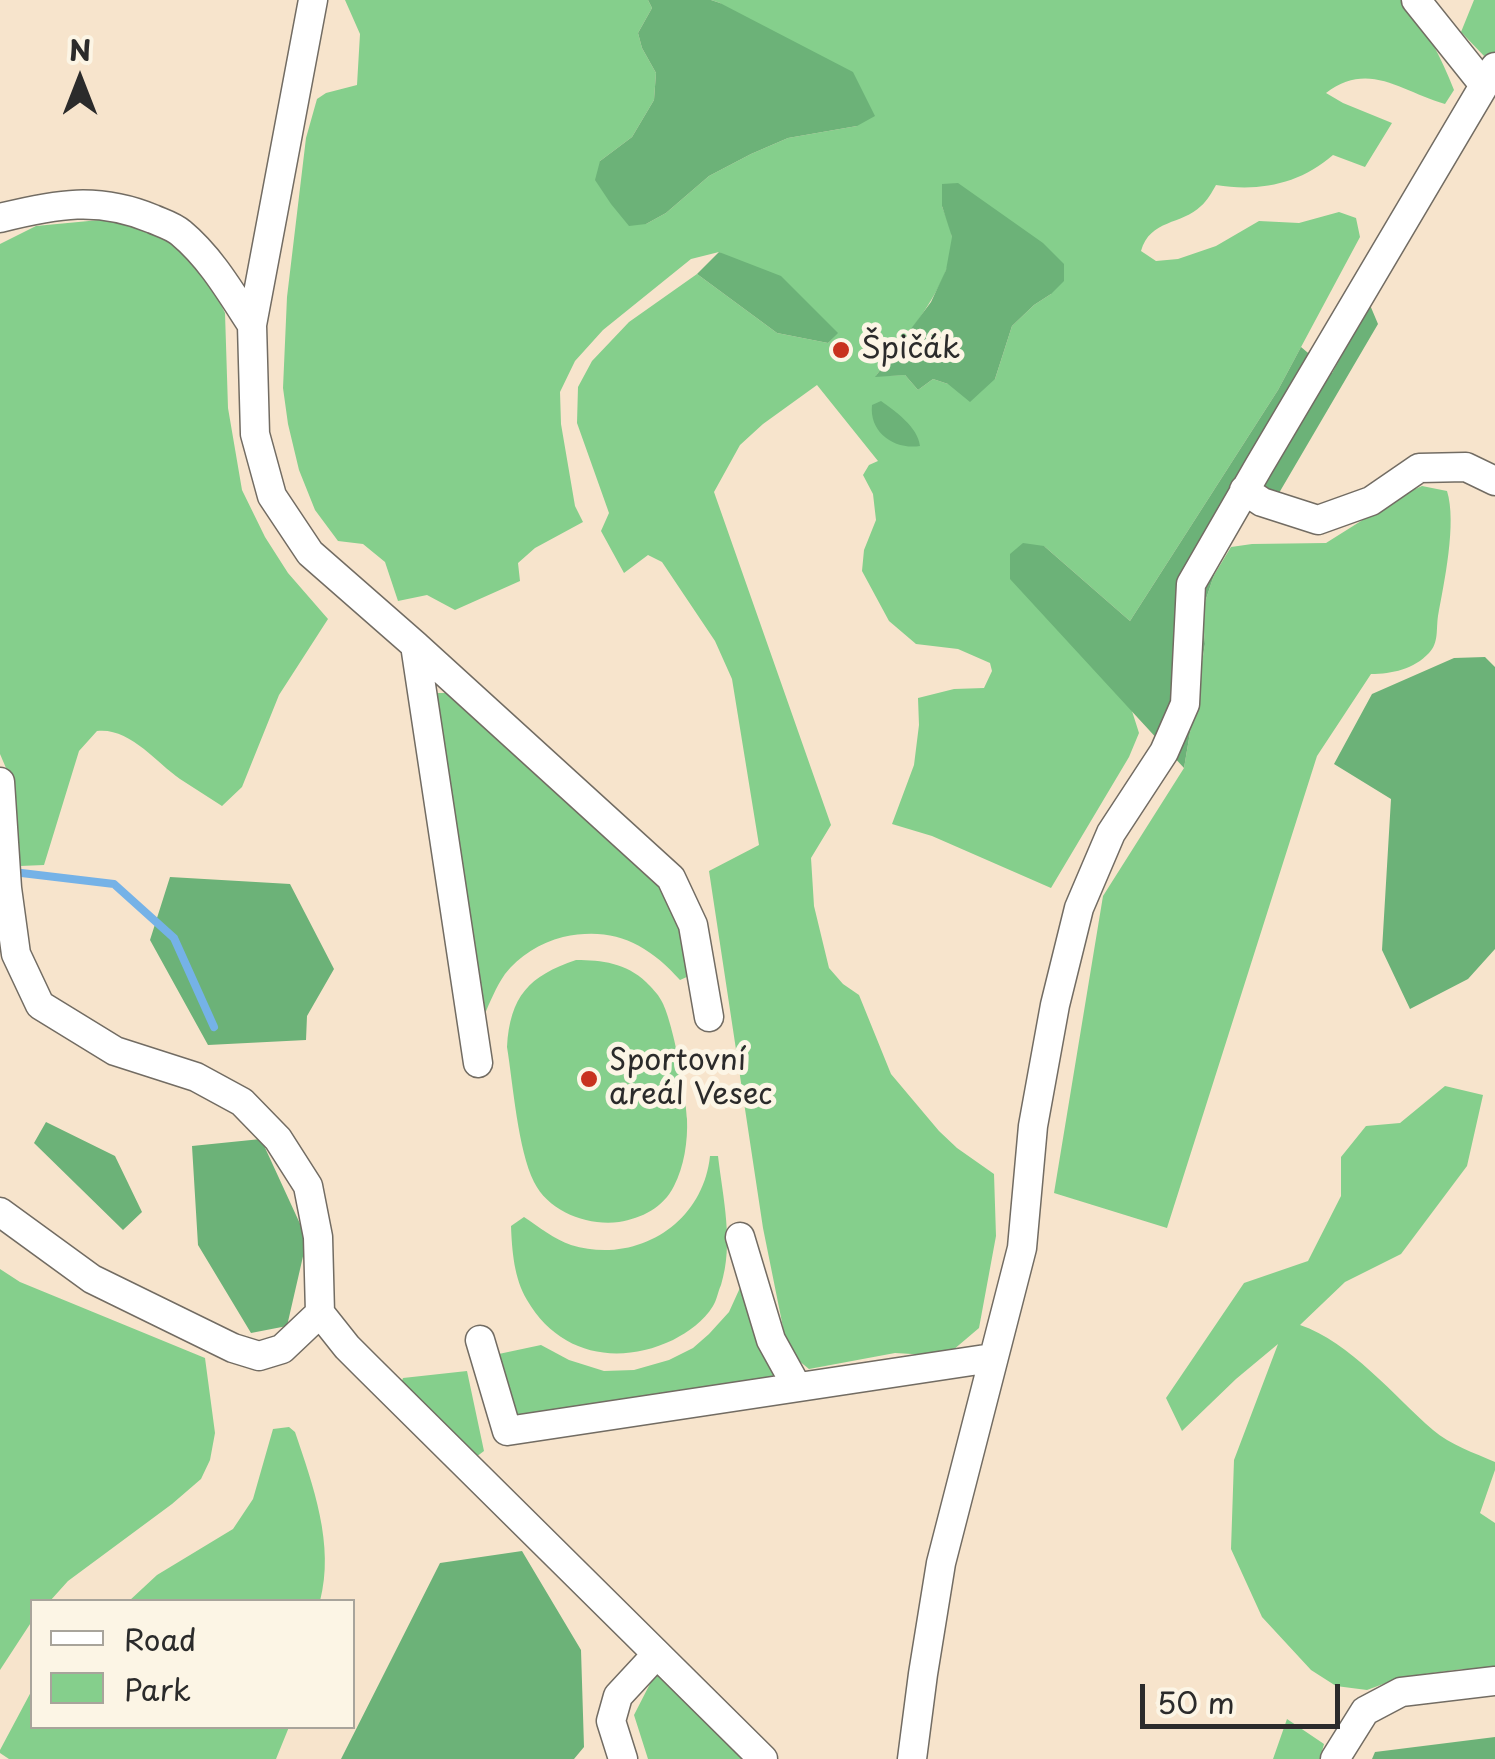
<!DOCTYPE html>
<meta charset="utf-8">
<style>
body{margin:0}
#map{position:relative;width:1495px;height:1759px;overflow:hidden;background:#f7e4cc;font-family:"Playpen Sans",sans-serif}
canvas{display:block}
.legend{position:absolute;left:30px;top:1599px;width:325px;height:130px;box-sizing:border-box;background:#fcf5e5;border:2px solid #a8a49b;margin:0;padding:12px 18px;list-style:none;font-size:30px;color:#2b2b2b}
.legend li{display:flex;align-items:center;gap:20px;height:50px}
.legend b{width:50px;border:2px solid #a8a49b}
.north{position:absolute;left:30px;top:30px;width:100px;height:100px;-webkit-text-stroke:8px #fcf5e5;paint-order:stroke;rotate:0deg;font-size:28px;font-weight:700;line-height:40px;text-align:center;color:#2b2b2b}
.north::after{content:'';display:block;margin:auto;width:35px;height:45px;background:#2b2b2b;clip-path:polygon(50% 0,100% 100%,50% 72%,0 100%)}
.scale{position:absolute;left:1140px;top:1684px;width:200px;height:45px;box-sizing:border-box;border:5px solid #2b2b2b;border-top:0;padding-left:12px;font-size:30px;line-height:35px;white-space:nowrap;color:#2b2b2b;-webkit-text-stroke:8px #fcf5e5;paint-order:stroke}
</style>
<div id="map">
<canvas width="1495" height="1759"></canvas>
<ul class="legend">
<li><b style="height:12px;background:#fff"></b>Road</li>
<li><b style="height:28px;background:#85cf8c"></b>Park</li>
</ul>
<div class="north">N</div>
<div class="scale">50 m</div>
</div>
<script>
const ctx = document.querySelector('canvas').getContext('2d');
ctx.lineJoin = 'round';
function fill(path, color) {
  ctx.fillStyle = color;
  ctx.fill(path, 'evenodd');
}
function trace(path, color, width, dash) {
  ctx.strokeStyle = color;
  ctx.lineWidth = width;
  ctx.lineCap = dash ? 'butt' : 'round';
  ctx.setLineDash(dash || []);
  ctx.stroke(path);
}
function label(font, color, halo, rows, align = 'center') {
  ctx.font = font + ' "Playpen Sans",sans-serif';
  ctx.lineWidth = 10;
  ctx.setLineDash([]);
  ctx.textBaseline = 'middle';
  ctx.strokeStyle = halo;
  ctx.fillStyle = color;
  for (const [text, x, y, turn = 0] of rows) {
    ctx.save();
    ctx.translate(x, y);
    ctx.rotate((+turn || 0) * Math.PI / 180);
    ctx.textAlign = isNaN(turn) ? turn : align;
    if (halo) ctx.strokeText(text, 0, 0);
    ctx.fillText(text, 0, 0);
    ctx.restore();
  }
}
const green = new Path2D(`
 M345 0H648L652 8 638 33 642 48 656 73 654 100 632 137 600 161 646 224 666 213 709 176 751 154 788 138 857 126 720 3 711 0H1405C1426 28 1441 57 1454 90L1445 104C1402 92 1369 60 1326 93L1343 103 1392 123 1365 167 1333 155C1300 184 1259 192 1216 185 1212 192 1207 201 1201 206 1182 225 1150 219 1141 251L1156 261 1178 259 1216 246 1259 221 1299 223 1339 212 1356 218 1360 237 1278 390 1130 621 1044 546 1132 711 1139 733 1129 757 1051 888 932 836 892 824 914 765 919 725 918 698 954 689 984 688 992 671 990 663 958 649 916 644 889 621 862 571 864 550 876 520 873 494 863 475 869 465 878 461 817 385 763 424 740 445 714 492 831 825 811 858 814 906 829 968 843 984 859 995 891 1074 939 1131 957 1148 994 1174 996 1236 979 1328 946 1356 895 1353 809 1369 788 1352 763 1228 709 871 759 845 732 679 715 641 662 562 648 555 624 573 601 531 609 513 577 423 578 387 592 361 629 322 697 274 777 333 828 343 837 333 815 311 719 252 691 259 603 330 575 361 560 392 561 424 575 506 583 522 535 548 518 563 520 581 455 610 427 595 398 601 385 562 363 544 338 541 315 510 299 470 288 424 283 388 287 297 306 138 317 99 326 93 357 85 360 34ZM942 206 1051 294 1034 305 1012 326 995 379 948 384 933 379 918 390 905 375 876 376C901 342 956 281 952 237 951 227 945 215 942 206Z
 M1474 0H1495V54L1485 57 1461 32Z
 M110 219 132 223 174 243 212 286 225 313 228 408 242 490 265 537 288 573 328 619 279 695 242 787 222 806C208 797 194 788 180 779 156 762 129 727 97 731L79 751 44 865 20 866 12 782 0 754V244L36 226Z
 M1422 486 1447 491C1457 523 1444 583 1438 616 1436 629 1439 643 1429 653 1414 669 1392 674 1371 674L1317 756 1167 1228 1054 1193 1103 896 1184 768 1205 644 1202 611 1214 575 1231 547 1252 544 1326 543 1404 494Z
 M432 693H450L649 873 663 891 683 934 689 976 680 980C647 943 612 926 563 937 540 943 519 956 505 974 496 987 490 1002 484 1016Z
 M576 960C602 960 626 963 646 982 651 987 658 994 661 1000 673 1020 686 1095 687 1119 688 1141 684 1167 674 1186 663 1208 642 1218 619 1222 587 1226 549 1212 534 1182 518 1150 513 1084 507 1047 510 996 529 976 576 960Z
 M1445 1086 1483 1095 1467 1166 1401 1254 1345 1282 1300 1325C1350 1342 1394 1396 1433 1430 1450 1445 1475 1453 1495 1462V1470L1480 1513 1495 1523V1669H1463L1402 1677 1367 1690 1336 1686 1311 1670 1262 1617 1231 1549 1234 1460 1278 1344 1236 1379 1182 1431 1166 1398 1244 1283 1308 1261 1341 1196V1157L1366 1126 1400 1123Z
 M710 1156H718C723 1199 734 1243 721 1285 718 1291 717 1300 713 1306 704 1321 688 1332 673 1340 618 1366 559 1355 527 1300 514 1278 512 1251 511 1226L524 1217C539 1227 554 1239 571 1245 636 1265 703 1224 710 1156Z
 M0 1269 20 1282 205 1358 215 1433 210 1460 201 1479 172 1504 68 1581 50 1601 32 1602V1621L0 1670Z
 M744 1279 779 1376 511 1418 494 1355 541 1345 569 1360 604 1371 634 1370 669 1360 693 1348 709 1334 729 1312Z
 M467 1371 484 1451 468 1463 400 1386 403 1378Z
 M289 1427 295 1432C313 1485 335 1545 320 1601H129L157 1575 233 1529 253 1499 273 1429Z
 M656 1672 745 1759H648L634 1715Z
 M32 1690V1726L289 1727 276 1759H9L0 1753V1750Z
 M1287 1719 1324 1744 1320 1759H1273Z`);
const forest = new Path2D(`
 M648 0H711L720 3 853 72 875 116 857 126 788 138 751 154 709 176 666 213 646 224 629 226 611 204 595 180 600 161 632 137 654 100 656 73 642 48 638 33 652 8Z
 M958 183 1043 243 1064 264V281L1051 294 1034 305 1012 326 995 379 970 402 948 384 933 379 918 390 905 375 875 377 931 302 946 270 952 237 942 206V184Z
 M719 252 781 276 838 333 828 343 777 333 697 274Z
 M1370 305 1378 324 1279 493 1241 481 1197 556 1214 575 1202 611 1205 644 1184 768 1010 579V554L1023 543 1044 546 1130 621 1278 390 1301 347 1332 373Z
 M881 401C895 411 918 427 920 446 895 450 869 433 872 405Z
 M1485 657 1495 667V949L1468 979 1410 1009 1382 950 1391 799 1334 764 1372 694 1454 658Z
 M170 877 290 884 334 969 307 1016 306 1040 208 1045 150 940Z
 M46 1122 115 1156 142 1212 123 1230 34 1143Z
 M261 1139 307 1239 287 1326 251 1333 198 1245 192 1146Z
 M522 1551 581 1650 584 1747 574 1759H341L440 1563Z
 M1495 1737V1759H1372L1375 1752Z`);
const stream = new Path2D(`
 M13 872 114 884 174 938 214 1027`);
const street = new Path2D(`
 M313 0 252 325 255 434 272 496 310 553 415 645 671 878 693 925 709 1017
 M1416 0 1484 85
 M0 218C56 204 98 196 153 219 162 223 173 226 181 233 211 258 231 293 252 325
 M1244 490 1262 502 1318 520 1371 501 1419 468 1466 467 1495 481
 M415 645 478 1063
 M0 782 7 888 16 954 40 1005 115 1051 196 1077 242 1102 278 1139 308 1186 318 1237 320 1313 347 1347 367 1367 763 1759
 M0 1212 92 1279 233 1348 259 1356 282 1349 320 1313
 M740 1237 771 1340 797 1387
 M480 1340 507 1431 992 1358
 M623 1759 611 1721 618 1696 656 1655
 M912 1759 923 1674 941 1563 1022 1248 1033 1126 1055 1005 1079 908 1111 833 1164 752 1185 704 1191 584 1259 466 1495 67
 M1335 1759 1365 1711 1401 1692 1495 1681`);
const markers = [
 [841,350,10,"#c8321e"],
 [589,1079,10,"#c8321e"]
];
const poiNames = [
 ["Špičák",861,350],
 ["Sportovní",609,1062],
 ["areál Vesec",609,1096]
];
fill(green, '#85cf8c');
fill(forest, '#6cb278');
trace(stream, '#75b2e7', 8);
trace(street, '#726c63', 31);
trace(street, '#fff', 28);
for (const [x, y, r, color] of markers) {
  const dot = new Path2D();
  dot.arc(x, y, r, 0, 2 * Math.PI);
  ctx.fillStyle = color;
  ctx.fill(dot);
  trace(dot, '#fcf5e5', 4);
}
label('30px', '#2b2b2b', '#fcf5e5', poiNames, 'left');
</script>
